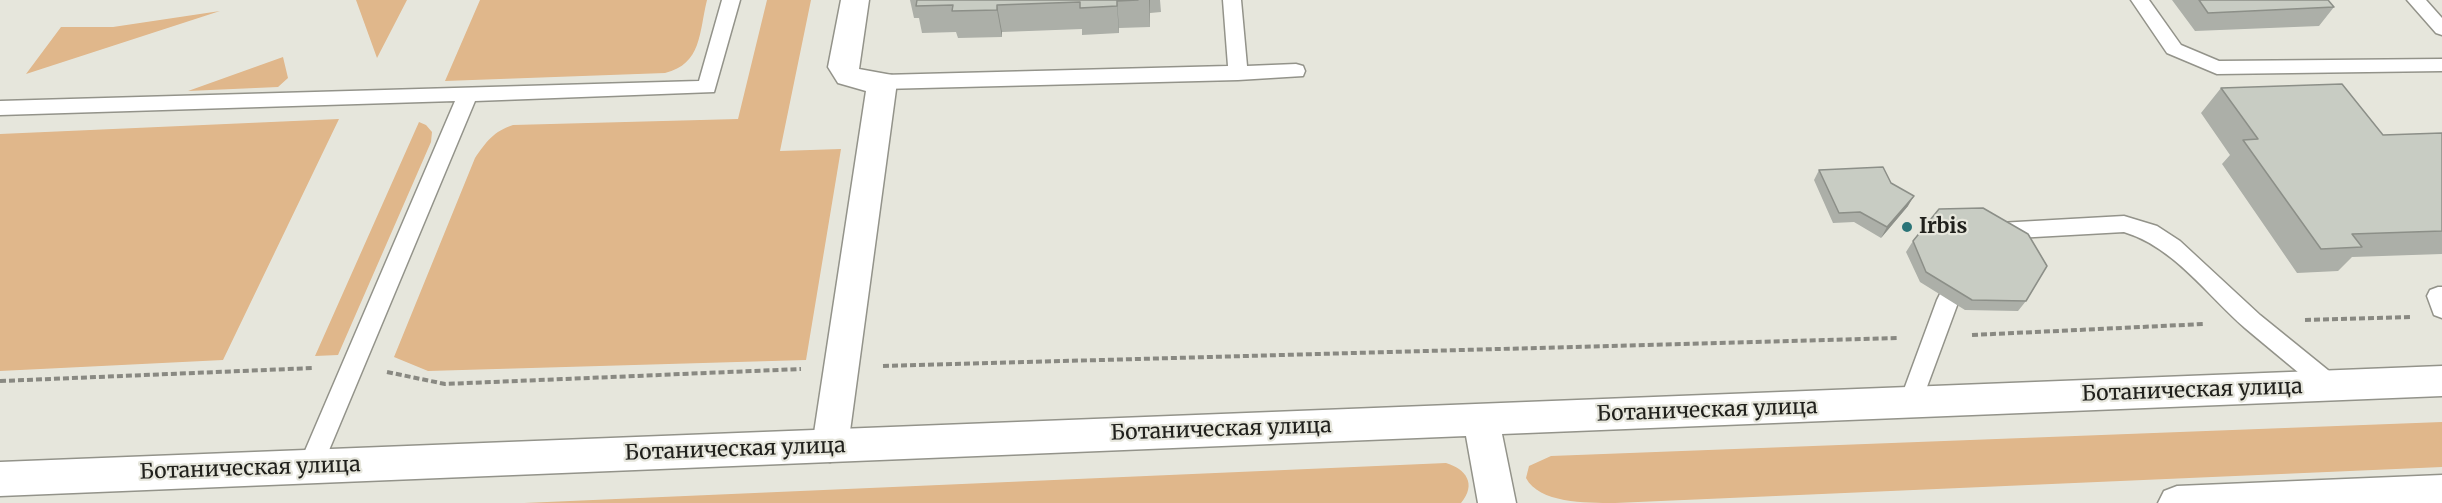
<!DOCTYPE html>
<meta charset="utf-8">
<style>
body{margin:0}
canvas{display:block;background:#e6e6dc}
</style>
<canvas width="2442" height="503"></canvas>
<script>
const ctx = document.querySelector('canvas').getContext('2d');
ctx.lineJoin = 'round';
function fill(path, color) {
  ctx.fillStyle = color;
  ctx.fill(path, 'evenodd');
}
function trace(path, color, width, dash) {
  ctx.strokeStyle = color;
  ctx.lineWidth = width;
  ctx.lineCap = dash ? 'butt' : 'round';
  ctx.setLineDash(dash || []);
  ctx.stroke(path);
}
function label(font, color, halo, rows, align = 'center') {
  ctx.font = font + ' Merriweather,serif';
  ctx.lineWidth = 4.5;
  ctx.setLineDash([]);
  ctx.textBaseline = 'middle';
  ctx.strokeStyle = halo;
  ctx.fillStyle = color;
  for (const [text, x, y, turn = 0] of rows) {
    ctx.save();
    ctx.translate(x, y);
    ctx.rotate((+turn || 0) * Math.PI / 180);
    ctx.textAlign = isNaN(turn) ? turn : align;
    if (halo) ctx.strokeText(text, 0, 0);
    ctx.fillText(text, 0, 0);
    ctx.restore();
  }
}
const green = new Path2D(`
 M356 0H407L377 58Z
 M480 0H707C699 32 702 64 665 73L445 81Z
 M767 0H811L780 151 841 149 806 360 428 371 394 357 475 158C486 142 494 131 513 125L738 119Z
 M220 11 26 74 61 27H113Z
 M283 57 288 78 278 87 188 91Z
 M339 119 223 360 0 371V134Z
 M419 122 426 125 432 132 431 142 338 355 315 356Z
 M2442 422V467L1615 503C1585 503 1539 503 1526 478L1529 466 1551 456Z
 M1446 463C1466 469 1477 484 1461 503H524Z`);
const path = new Path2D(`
 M2305 320 2411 317
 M1972 335 2204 324
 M883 366 1898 338
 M387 372 445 384 801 369
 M0 381 314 368`);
const service = new Path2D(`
 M722 0H740L714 92 475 101 322 467 318 474 310 477 302 474 298 467 455 101 0 115V101L699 81Z
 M1223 0H1241L1247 66 1296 64 1303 66 1305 71 1303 76 1238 80 882 89 875 87 873 82 875 77 882 75 1228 66Z
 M2131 0H2149L2181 45 2219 61 2442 59V71L2217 74 2167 53Z
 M2407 0H2426L2442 18V35L2436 33Z
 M2124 216 2157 226 2180 241 2260 315 2339 379 2342 386 2339 393 2331 396 2323 393C2297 371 2271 350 2245 328 2207 295 2174 247 2124 232L1999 239 1992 237 1989 231 1992 225 1999 223Z
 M2438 287H2442V318L2434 315 2427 296 2430 290Z
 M1948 291 1956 294 1959 300 1921 403 1918 410 1910 413 1902 410 1899 403 1937 300 1940 294Z`);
const minor = new Path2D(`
 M841 0H869L859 69 892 75 897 82 848 446 843 457 830 462 817 457 812 446 866 91 838 83 828 67Z`);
const secondary = new Path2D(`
 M2442 366V396L1502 434 1516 503H1478L1466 436 0 496V462Z
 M2442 475V503H2158L2164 491 2177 486Z`);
const wall = new Path2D(`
 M910 0H1160L1161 12 1150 13V27L1119 28V33L1082 35V29L1002 32V37L958 38 956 32 922 33 919 18H914Z
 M2172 0H2328L2334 7 2319 26 2195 31Z
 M2221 88 2383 135 2442 133V254L2352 257 2338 271 2297 273 2222 164 2230 155 2201 113Z
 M1819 170 1891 183 1908 206 1881 238 1854 222 1833 223 1814 180Z
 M1913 241 2026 301 2018 311 1965 310 1920 282 1906 252Z`);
const shadedWall = new Path2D(`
 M1149 0H1150V27Z
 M1117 1 1119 28V33L1117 6Z
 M997 5 1002 32V37L997 10Z
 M1914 196 1908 206 1881 238 1887 227Z`);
const building = new Path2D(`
 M917 0H1138L1117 1V6L1080 8V2L997 5V10L952 11 953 5 916 6Z
 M2199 0H2328L2334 7 2208 13Z
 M2342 84 2383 135 2442 133V231L2352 234 2362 247 2321 249 2243 140 2258 139 2221 88Z
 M1883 167 1891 183 1914 196 1887 227 1860 212 1839 213 1819 170Z
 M1983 208 2028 234 2047 266 2026 301 1972 300 1926 272 1913 241 1939 209Z`);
const markers = [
 [1907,227,6,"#2a7477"]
];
const poiNames = [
 ["Irbis",1919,227]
];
const streetNames = [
 ["Ботаническая улица",2192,391,-2],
 ["Ботаническая улица",1707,411,-2],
 ["Ботаническая улица",1221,430,-2],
 ["Ботаническая улица",735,450,-2],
 ["Ботаническая улица",250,469,-2]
];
fill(green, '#e0b78b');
trace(service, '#93938a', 3);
trace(minor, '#93938a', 3);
trace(secondary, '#93938a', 3);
trace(path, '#898982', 4, [6, 3]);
fill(service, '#fff');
fill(minor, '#fff');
fill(secondary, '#fff');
fill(wall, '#acafa8');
fill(shadedWall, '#8c8f88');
fill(building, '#c8ccc3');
trace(building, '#8c8f88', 1.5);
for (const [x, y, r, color] of markers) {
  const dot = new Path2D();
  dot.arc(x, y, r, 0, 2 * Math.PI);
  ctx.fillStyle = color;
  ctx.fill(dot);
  trace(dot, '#e6e6dc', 2);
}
label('bold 21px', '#20201c', '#e6e6dc', poiNames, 'left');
label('21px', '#20201c', '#e6e6dc', streetNames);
</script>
